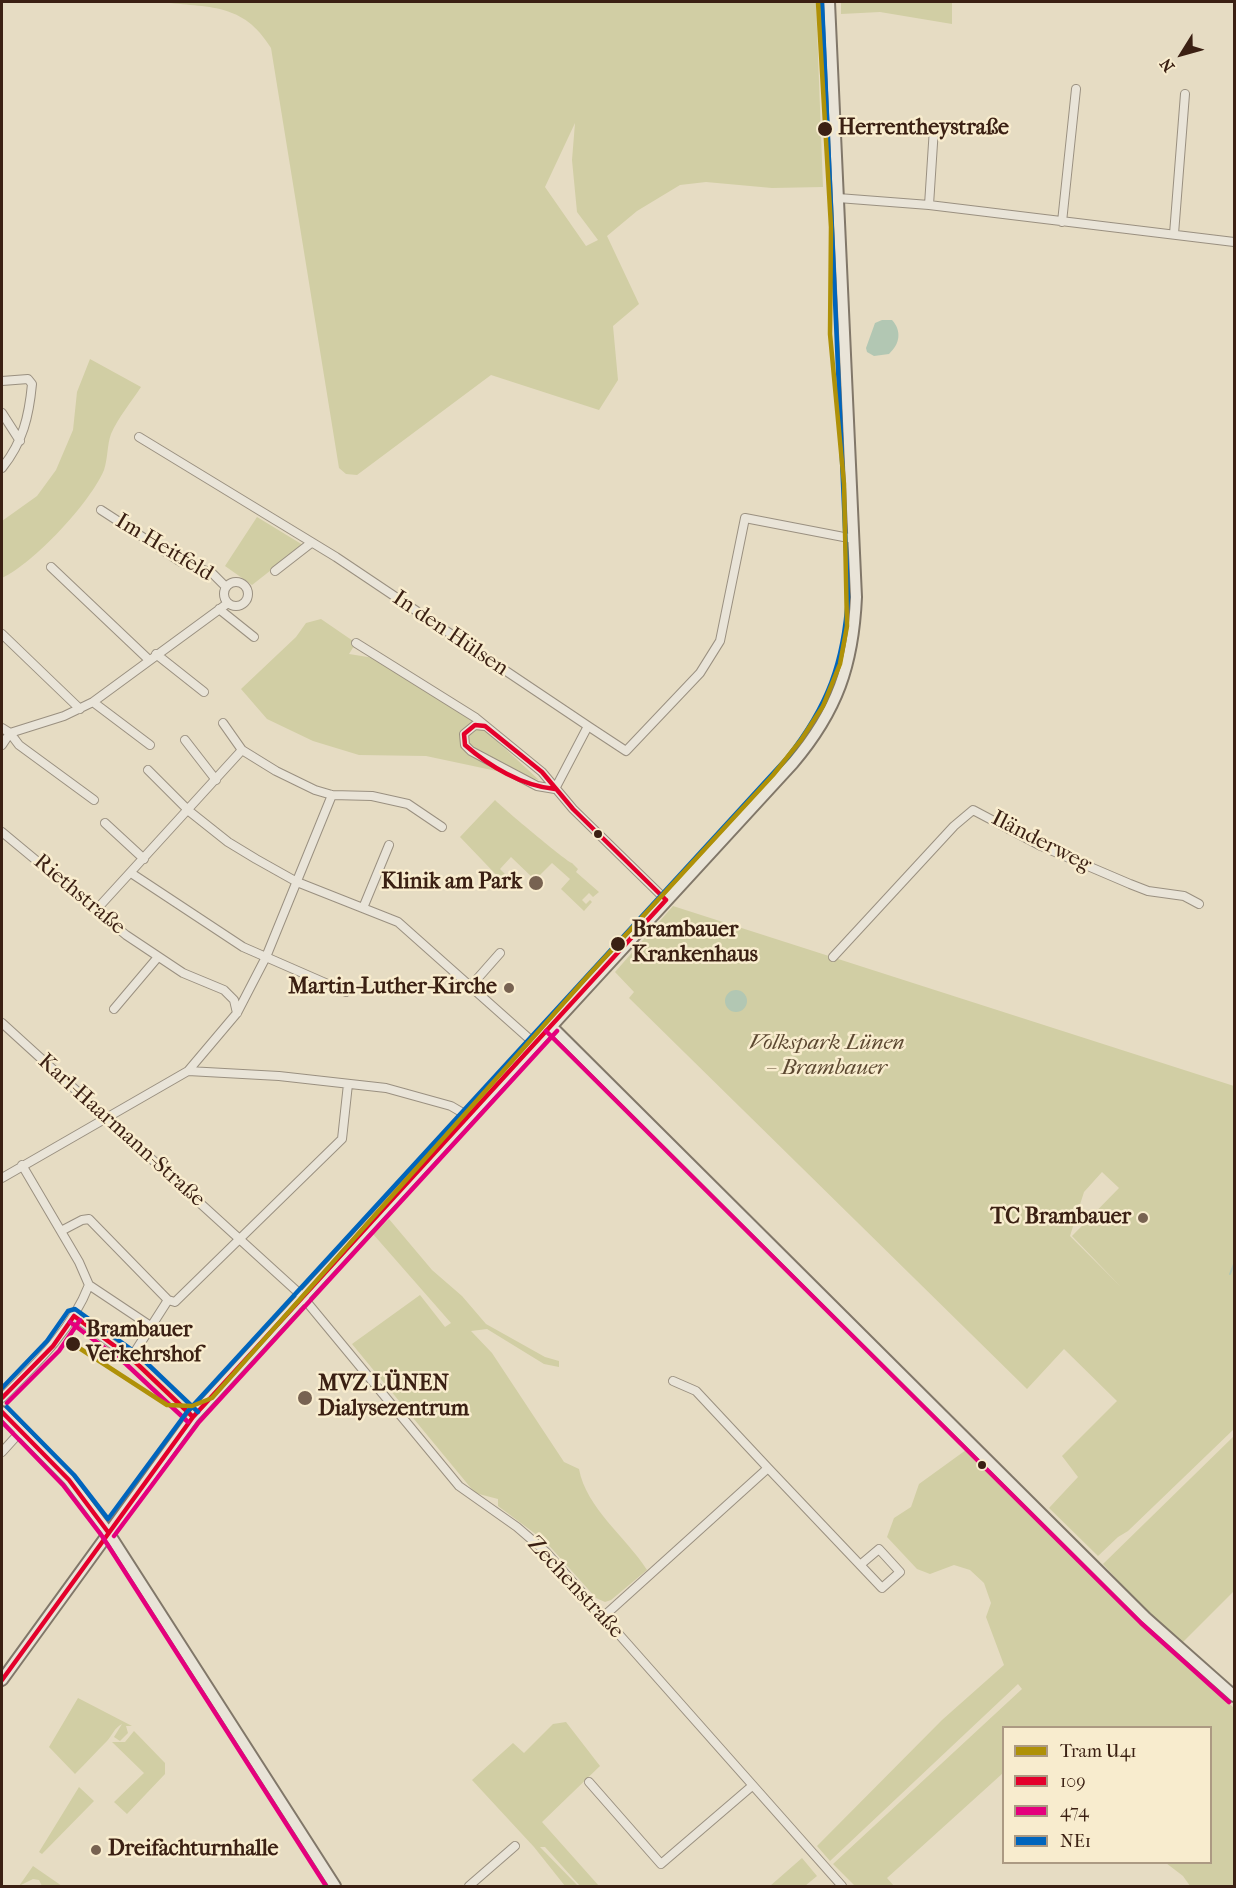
<!DOCTYPE html>
<meta charset="utf-8">
<style>
body{margin:0}
#map{position:relative;width:1236px;height:1888px;overflow:hidden;background:#e6dcc3;font-family:"IM FELL French Canon",serif}
canvas{display:block}
.frame{position:absolute;inset:0;border:3px solid #3b2013;pointer-events:none}
.legend{position:absolute;left:1002px;top:1726px;width:210px;height:138px;box-sizing:border-box;background:#f8ecce;border:2px solid #ac9a83;margin:0;padding:8px 10px;list-style:none;font-size:18px;color:#3b2013}
.legend li{display:flex;align-items:center;gap:12px;height:30px}
.legend b{width:30px;border:2px solid #ac9a83}
.north{position:absolute;left:1152px;top:24px;width:60px;height:60px;-webkit-text-stroke:4px #f8ecce;paint-order:stroke;rotate:233deg;font-size:16px;font-weight:700;line-height:24px;text-align:center;color:#3b2013}
.north::after{content:'';display:block;margin:auto;width:21px;height:27px;background:#3b2013;clip-path:polygon(50% 0,100% 100%,50% 72%,0 100%)}
</style>
<div id="map">
<canvas width="1236" height="1888"></canvas>
<div class="frame"></div>
<ul class="legend">
<li><b style="height:8px;background:#af9108"></b>Tram U41</li>
<li><b style="height:8px;background:#e4002b"></b>109</li>
<li><b style="height:8px;background:#e5007d"></b>474</li>
<li><b style="height:8px;background:#0065bd"></b>NE1</li>
</ul>
<div class="north">N</div>
</div>
<script>
const ctx = document.querySelector('canvas').getContext('2d');
ctx.lineJoin = 'round';
function fill(path, color) {
  ctx.fillStyle = color;
  ctx.fill(path, 'evenodd');
}
function trace(path, color, width, dash) {
  ctx.strokeStyle = color;
  ctx.lineWidth = width;
  ctx.lineCap = dash ? 'butt' : 'round';
  ctx.setLineDash(dash || []);
  ctx.stroke(path);
}
function label(font, color, halo, rows, align = 'center') {
  ctx.font = font + ' "IM FELL French Canon",serif';
  ctx.lineWidth = 5;
  ctx.setLineDash([]);
  ctx.textBaseline = 'middle';
  ctx.strokeStyle = halo;
  ctx.fillStyle = color;
  for (const [text, x, y, turn = 0] of rows) {
    ctx.save();
    ctx.translate(x, y);
    ctx.rotate((+turn || 0) * Math.PI / 180);
    ctx.textAlign = isNaN(turn) ? turn : align;
    if (halo) ctx.strokeText(text, 0, 0);
    ctx.fillText(text, 0, 0);
    ctx.restore();
  }
}
const green = new Path2D(`
 M161 2H816L823 187 772 188 706 182 680 185 637 211 607 236 639 304 613 326 618 380 599 410 491 375 357 475 346 474 339 468 271 48C243 2 209 8 161 2ZM575 123 572 160 577 212 598 240 586 246 545 187Z
 M841 2H952V24L880 12 841 14Z
 M90 359 141 387C131 402 118 418 111 434 107 445 108 458 104 470 90 503 34 563 2 578V521L37 496 56 470 73 430 77 392Z
 M257 517 303 545 252 585 225 566Z
 M321 619 356 643 349 654 374 658 475 721 539 780 426 756 359 755 313 741 267 719 241 689 296 637 306 623Z
 M495 800C504 809 567 862 572 863L578 869 576 872 599 892 593 897 589 893 582 900 586 904 590 900 592 902 584 911 561 889 570 879 552 863 535 880 511 857 500 869 510 879 505 884 460 837Z
 M673 906 1234 1086V1429L1128 1531 1118 1537 1098 1556 1049 1508 1078 1477 1062 1456 1117 1401 1064 1349 1027 1389 629 998 634 992 615 972ZM1102 1172 1119 1188 1072 1236 1121 1287 1070 1236 1084 1192Z
 M389 1219 432 1270 462 1296 486 1324 545 1357 559 1361V1367L544 1364 487 1329 471 1331 492 1353 564 1462 579 1469C586 1508 627 1538 647 1570L611 1600 605 1602 596 1598 545 1541 498 1506V1499L475 1493 352 1344 420 1295 445 1327 451 1323 373 1234Z
 M1234 1436V1591L1181 1644 1150 1616 1103 1564Z
 M966 1450 1142 1624 1234 1708V1886H1190L1183 1876 1166 1863 1210 1862V1728H1004L1003 1773 887 1878 894 1886H855L833 1864 1022 1689 1018 1684 830 1861 817 1846 942 1720 1004 1665 986 1617 991 1603 984 1583 970 1570 954 1565 930 1574 917 1569 887 1537 894 1518 911 1507 919 1484Z
 M78 1698 132 1726H126L128 1733 120 1741 114 1737 122 1724C114 1728 112 1736 107 1741 96 1752 86 1763 75 1774L49 1747Z
 M566 1722 600 1766 542 1822 599 1886H580L545 1847H540L578 1886H565L534 1847 472 1780 513 1743 524 1753 553 1724Z
 M134 1731 165 1763V1774L127 1814 114 1802 144 1773 112 1742H125Z
 M79 1787 94 1801 42 1854 39 1852Z
 M802 1858 817 1876 805 1886H770Z
 M33 1866 62 1886H42L39 1880 33 1879 19 1886Z`);
const water = new Path2D(`
 M882 320H892C902 331 900 344 889 354L874 356 867 352 866 348 875 323Z
 M725 1001a11 11 0 1 1 22 0a11 11 0 1 1-22 0Z`);
const stream = new Path2D(`
 M1230 1274 1234 1264`);
const street = new Path2D(`
 M838 198 929 205 1234 242
 M929 205 934 128
 M1062 222 1076 89
 M1174 234 1185 94
 M2 381 28 379 32 384C29 416 23 442 2 468
 M2 413 20 441
 M139 437 336 557 588 726 555 789
 M101 510 181 562 212 573 226 587
 M51 567 148 659
 M275 571 311 543
 M224 594a12 12 0 1 1 24 0a12 12 0 1 1-24 0Z
 M219 609 254 637
 M2 634 80 709
 M356 643 476 718 542 772 573 809 666 900
 M156 654 204 692
 M93 702 150 745
 M223 723 242 750 276 771 315 790 332 795 372 796 408 804 442 827
 M485 726 475 725 464 734 465 745 471 751 537 786 555 789
 M588 726 626 751 700 673 720 641 745 518 854 539
 M2 728 10 733 19 745 94 800
 M185 740 216 780
 M2 745 10 733 64 716 93 702 228 603
 M148 770 189 811 228 842 256 859 297 882 398 922 534 1043
 M105 823 144 859
 M2 832 126 935 183 973 224 990 234 1000 237 1013
 M131 873 243 947 346 992
 M363 908 389 845
 M96 910 242 750
 M833 957 954 826 973 810 1041 846 1130 884 1148 891 1184 896 1199 904
 M470 987 500 953
 M114 1009 158 957
 M2 1023 301 1295 459 1486 517 1527 546 1552 842 1886
 M188 1071 237 1013 266 957 332 795
 M2 1178 188 1071 279 1076 386 1088 451 1106 468 1116
 M61 1231 82 1220 89 1219 168 1300
 M89 1285 152 1327
 M74 1316 131 1358 168 1300 175 1302 342 1139 348 1084
 M673 1381 696 1391 768 1468
 M2 1398C36 1364 71 1331 89 1285L79 1262 22 1165
 M2 1452 21 1431
 M603 1617 768 1468 882 1588 900 1572 879 1549 860 1565
 M589 1782 661 1864 752 1786
 M469 1886 515 1846`);
const secondary = new Path2D(`
 M551 1026 1146 1618 1234 1696
 M2 1412 69 1480 108 1532 335 1886
 M2 1680 193 1417 793 763C837 711 853 665 856 597L829 2`);
const bus1 = new Path2D(`
 M555 789C522 786 489 766 465 745L464 734 475 725 485 726 542 772 573 809 666 900
 M74 1316 131 1358 193 1417
 M2 1398 53 1346 74 1316
 M2 1412 69 1480 108 1532
 M2 1680 193 1417 666 900`);
const bus2 = new Path2D(`
 M546 1031 1141 1623 1229 1702
 M70 1322 126 1364 188 1422
 M7 1403 59 1351 80 1320
 M2 1422 63 1485 102 1536 326 1886
 M114 1536 199 1422 557 1031`);
const bus3 = new Path2D(`
 M2 1388 47 1341 68 1311 75 1309 135 1352 198 1412
 M7 1407 74 1475 108 1519 187 1412 787 758C828 706 844 662 848 597L822 2`);
const tram1 = new Path2D(`
 M73 1344 167 1405 192 1406 212 1398 586 978 773 775 801 740 823 706 840 664 847 626 844 484 830 334 831 227 818 2`);
const markers = [
 [825,129,8,"#3b2013"],
 [598,834,5,"#3b2013"],
 [536,883,8,"#776251"],
 [618,944,8,"#3b2013"],
 [509,988,6,"#776251"],
 [1143,1218,6,"#776251"],
 [73,1344,8,"#3b2013"],
 [305,1398,8,"#776251"],
 [982,1465,5,"#3b2013"],
 [96,1850,6,"#776251"]
];
const stopNames = [
 ["Herrentheystraße",838,129],
 ["Brambauer",632,931],
 ["Krankenhaus",632,956],
 ["Brambauer",86,1331],
 ["Verkehrshof",86,1356]
];
const streetNames = [
 ["Im Heitfeld",164,548,31],
 ["In den Hülsen",450,634,34],
 ["Iländerweg",1041,842,27],
 ["Riethstraße",79,895,40],
 ["Karl-Haarmann-Straße",121,1131,42],
 ["Zechenstraße",575,1588,47]
];
const poiNames = [
 ["Klinik am Park",522,883],
 ["Martin-Luther-Kirche",497,988],
 ["TC Brambauer",1131,1218],
 ["MVZ LÜNEN",318,1385,"left"],
 ["Dialysezentrum",318,1410,"left"],
 ["Dreifachturnhalle",108,1850,"left"]
];
const parkNames = [
 ["Volkspark Lünen",827,1044],
 ["– Brambauer",827,1069]
];
fill(green, '#d1cea4');
fill(water, '#b2c7b3');
trace(stream, '#b2c7b3', 2);
trace(street, '#9a9080', 10);
trace(secondary, '#817769', 14);
trace(street, '#e9e4d8', 8);
trace(secondary, '#e9e4d8', 10);
trace(bus1, '#e4002b', 4.5);
trace(bus2, '#e5007d', 4.5);
trace(bus3, '#0065bd', 4.5);
trace(tram1, '#af9108', 4.5);
for (const [x, y, r, color] of markers) {
  const dot = new Path2D();
  dot.arc(x, y, r, 0, 2 * Math.PI);
  ctx.fillStyle = color;
  ctx.fill(dot);
  trace(dot, '#f8ecce', 2);
}
label('bold 22px', '#3b2013', '#f8ecce', stopNames, 'left');
label('22px', '#3b2013', '#f8ecce', streetNames);
label('bold 22px', '#3b2013', '#f8ecce', poiNames, 'right');
label('italic 22px', '#5c4831', '#f8ecce', parkNames);
</script>
